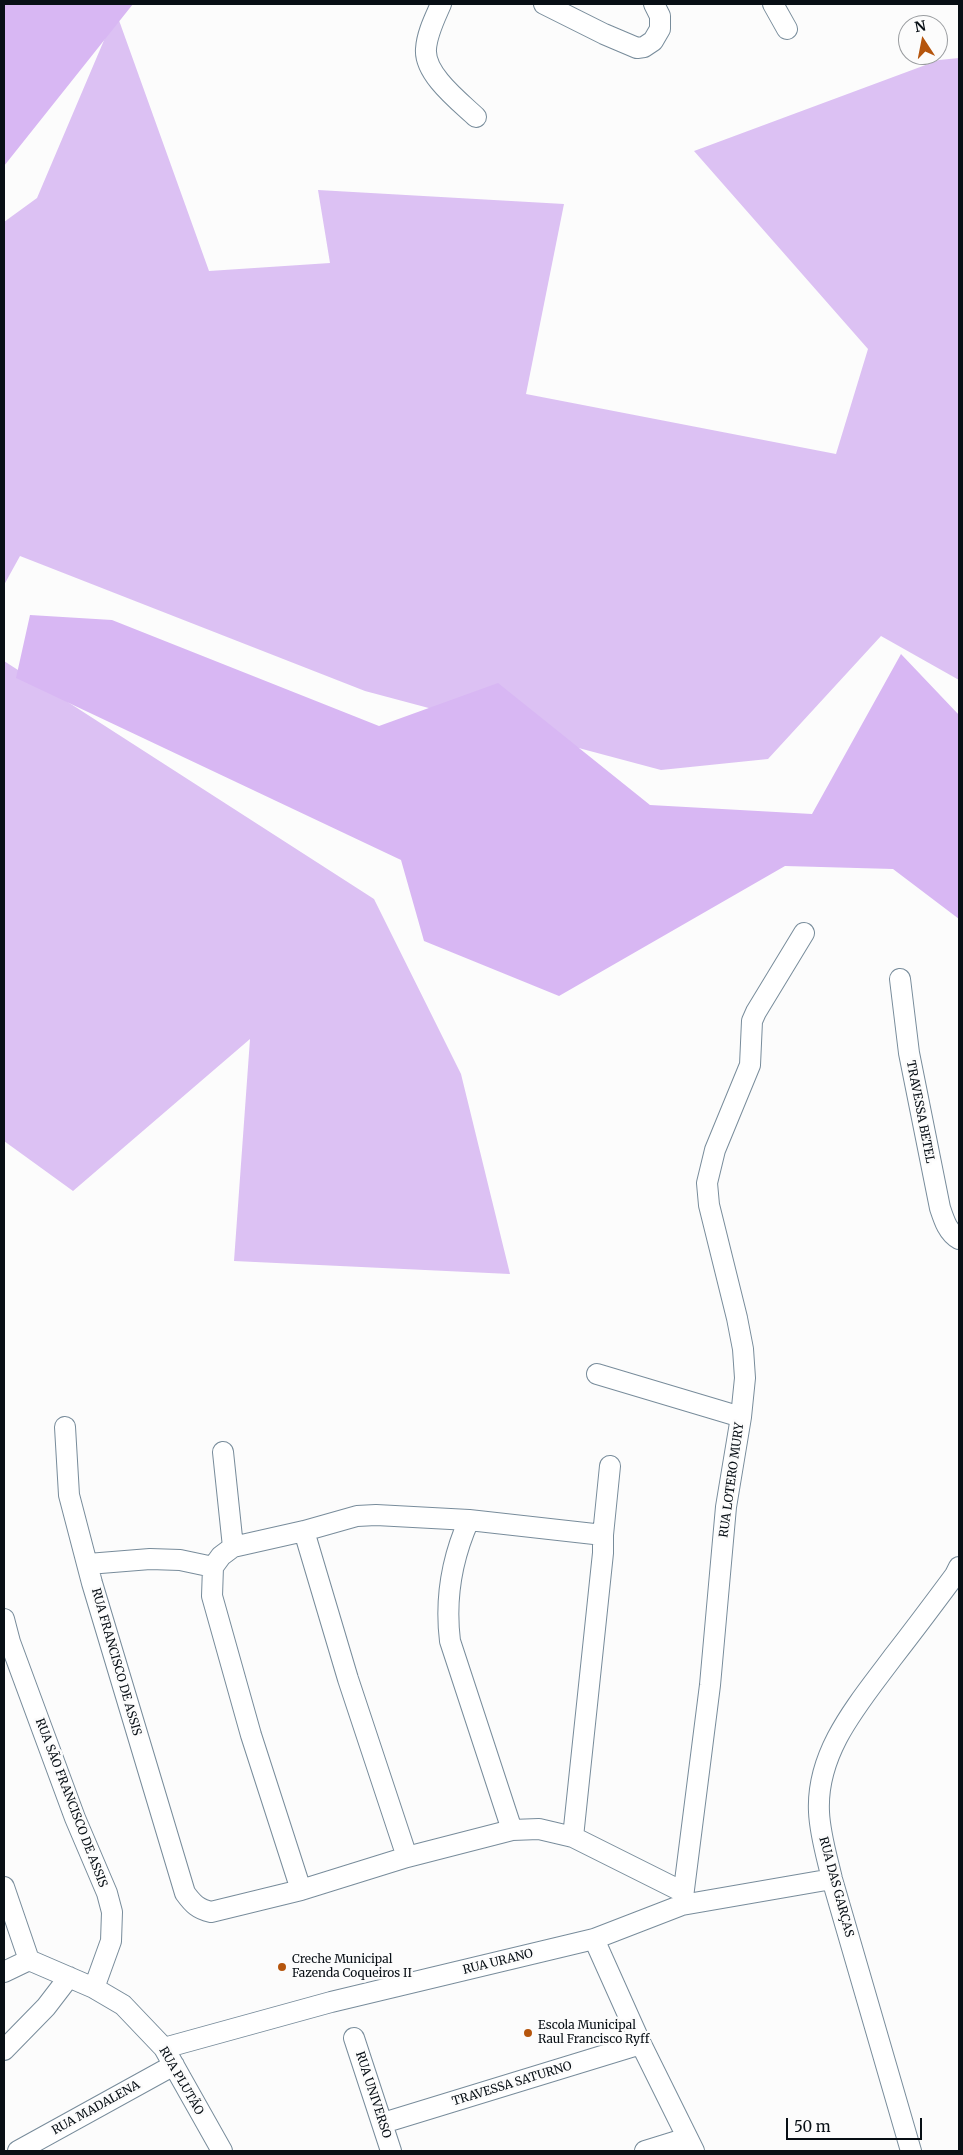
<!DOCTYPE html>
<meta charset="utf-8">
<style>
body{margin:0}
#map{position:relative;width:963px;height:2155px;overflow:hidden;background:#fcfcfc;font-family:Merriweather,serif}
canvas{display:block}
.frame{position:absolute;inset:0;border:5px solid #080f15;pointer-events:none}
.north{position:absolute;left:898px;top:15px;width:50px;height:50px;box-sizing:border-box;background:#fcfcfc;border:1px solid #9a9da0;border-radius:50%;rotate:349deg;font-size:14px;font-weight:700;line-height:20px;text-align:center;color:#080f15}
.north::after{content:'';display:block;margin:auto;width:18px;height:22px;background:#b5550d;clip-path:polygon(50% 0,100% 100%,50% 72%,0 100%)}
.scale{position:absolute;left:786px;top:2118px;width:136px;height:22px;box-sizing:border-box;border:2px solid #080f15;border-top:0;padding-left:6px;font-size:15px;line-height:18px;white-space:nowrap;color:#080f15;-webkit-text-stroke:4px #fcfcfc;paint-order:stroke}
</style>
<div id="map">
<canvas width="963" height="2155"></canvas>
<div class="frame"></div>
<div class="north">N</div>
<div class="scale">50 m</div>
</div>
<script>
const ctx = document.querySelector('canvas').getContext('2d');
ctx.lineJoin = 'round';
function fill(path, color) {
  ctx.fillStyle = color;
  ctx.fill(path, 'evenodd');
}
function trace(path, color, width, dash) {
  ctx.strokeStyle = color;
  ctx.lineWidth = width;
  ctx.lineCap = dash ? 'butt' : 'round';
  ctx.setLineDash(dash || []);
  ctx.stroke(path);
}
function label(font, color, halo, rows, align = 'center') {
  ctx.font = font + ' Merriweather,serif';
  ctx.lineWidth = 5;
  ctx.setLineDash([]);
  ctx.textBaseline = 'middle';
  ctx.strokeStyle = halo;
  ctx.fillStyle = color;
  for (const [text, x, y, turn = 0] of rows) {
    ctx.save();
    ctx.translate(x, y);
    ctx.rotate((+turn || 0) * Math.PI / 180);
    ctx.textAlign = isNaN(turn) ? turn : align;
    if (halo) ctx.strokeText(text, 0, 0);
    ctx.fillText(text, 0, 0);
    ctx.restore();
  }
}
const green = new Path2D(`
 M116 12 209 271 330 263 318 190 564 204 526 394 836 454 868 349 694 151 939 60 959 58V680L881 636 768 759 661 770 365 691 20 556 4 585V222L37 198Z
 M4 661 374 899 461 1074 510 1274 234 1261 250 1039 73 1191 4 1141Z`);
const forest = new Path2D(`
 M4 4H133L4 166Z
 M30 615 112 620 379 726 498 683 650 805 812 814 901 654 959 715V919L893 869 785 866 559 996 424 941 401 860 16 678Z`);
const street = new Path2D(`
 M441 4C435 18 427 33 426 49 424 74 459 101 476 117
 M544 4 604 34 637 48 644 47 653 41 660 29V16L654 4
 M773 4 787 29
 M900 979 909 1053 940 1208C944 1220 948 1233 959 1239
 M597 1374 741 1417
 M65 1427 69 1495 92 1583 185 1893C193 1904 198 1909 211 1912L301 1890 407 1857 512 1830
 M223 1452 233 1547
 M469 1520C452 1558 445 1600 450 1641L512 1830 539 1829 573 1837 683 1892
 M304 1531 348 1679 407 1857
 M603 1535 610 1466
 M88 1564 150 1559 180 1560 213 1567
 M4 1619 10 1642 75 1818 107 1893 112 1912 111 1941 94 1988
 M4 1887 29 1960
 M301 1890 251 1735 212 1596 213 1567 221 1556 233 1547 304 1531 357 1516 376 1515 469 1520 603 1535V1553L573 1837
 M682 1905 710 1685 726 1507 741 1417 745 1378 743 1349 737 1318 709 1205 707 1183 715 1150 750 1065 752 1021 756 1012 804 933
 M594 1939 641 2044 694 2151
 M29 1960 94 1988 123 2005 164 2048 222 2151
 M4 1972 29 1960
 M354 2038 391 2151
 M164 2048 331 2002 594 1939 682 1905 832 1879
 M4 2050 46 2007 69 1977
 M383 2123 641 2044
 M18 2151 174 2065
 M645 2151 687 2138
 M911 2151 832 1879C827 1857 820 1835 819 1812 816 1751 859 1703 893 1657 914 1630 935 1602 955 1575L959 1567`);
const markers = [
 [282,1967,5,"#b5550d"],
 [528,2033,5,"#b5550d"]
];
const streetNames = [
 ["TRAVESSA BETEL",920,1112,79],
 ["RUA LOTERO MURY",732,1480,-82],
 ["RUA FRANCISCO DE ASSIS",116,1662,74],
 ["RUA SÃO FRANCISCO DE ASSIS",71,1803,69],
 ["RUA DAS GARÇAS",836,1887,75],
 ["RUA URANO",498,1962,-14],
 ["RUA PLUTÃO",181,2081,60],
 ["TRAVESSA SATURNO",512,2084,-17],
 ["RUA UNIVERSO",373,2095,72],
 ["RUA MADALENA",96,2108,-29]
];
const poiNames = [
 ["Creche Municipal",292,1960],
 ["Fazenda Coqueiros II",292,1974],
 ["Escola Municipal",538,2026],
 ["Raul Francisco Ryff",538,2040]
];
fill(green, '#dcc1f3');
fill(forest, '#d8b7f3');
trace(street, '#788c9b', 22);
trace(street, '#fff', 20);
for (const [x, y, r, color] of markers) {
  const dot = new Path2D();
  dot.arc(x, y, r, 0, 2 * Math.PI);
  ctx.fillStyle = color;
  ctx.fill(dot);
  trace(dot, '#fcfcfc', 2);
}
label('12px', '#080f15', '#fcfcfc', streetNames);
label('12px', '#080f15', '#fcfcfc', poiNames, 'left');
</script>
